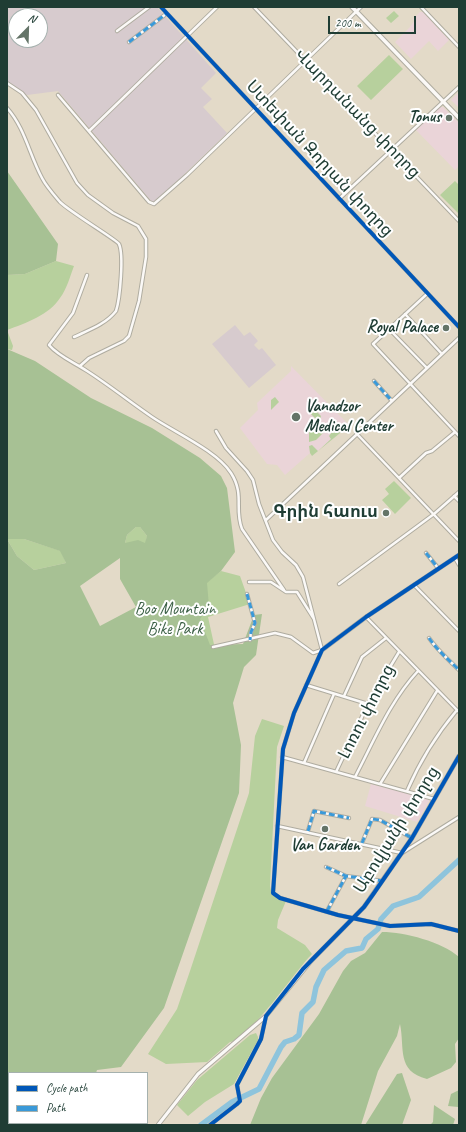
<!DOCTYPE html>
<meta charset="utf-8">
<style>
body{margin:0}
#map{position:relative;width:466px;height:1132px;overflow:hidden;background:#e3dac8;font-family:Caveat,sans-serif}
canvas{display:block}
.frame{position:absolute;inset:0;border:8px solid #1f3d34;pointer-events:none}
.legend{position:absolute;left:8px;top:1072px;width:140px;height:52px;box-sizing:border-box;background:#fff;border:1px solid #a5b1ae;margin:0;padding:5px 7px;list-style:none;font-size:12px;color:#1f3d34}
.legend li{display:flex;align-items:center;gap:8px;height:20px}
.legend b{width:20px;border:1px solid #a5b1ae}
.north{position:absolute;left:8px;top:8px;width:40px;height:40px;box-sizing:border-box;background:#fff;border:1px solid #a5b1ae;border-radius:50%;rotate:23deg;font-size:11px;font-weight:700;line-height:16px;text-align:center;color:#1f3d34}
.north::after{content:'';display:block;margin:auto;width:14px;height:18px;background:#647468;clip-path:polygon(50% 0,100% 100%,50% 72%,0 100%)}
.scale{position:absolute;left:328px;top:16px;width:88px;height:18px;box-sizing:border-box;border:2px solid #1f3d34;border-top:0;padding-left:5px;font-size:12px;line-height:14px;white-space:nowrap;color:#1f3d34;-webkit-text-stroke:3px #fff;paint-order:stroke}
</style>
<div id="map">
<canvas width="466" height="1132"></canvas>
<div class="frame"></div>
<ul class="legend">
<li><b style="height:5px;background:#0057b8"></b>Cycle path</li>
<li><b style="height:5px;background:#3a99d8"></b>Path</li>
</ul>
<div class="north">N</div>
<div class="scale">200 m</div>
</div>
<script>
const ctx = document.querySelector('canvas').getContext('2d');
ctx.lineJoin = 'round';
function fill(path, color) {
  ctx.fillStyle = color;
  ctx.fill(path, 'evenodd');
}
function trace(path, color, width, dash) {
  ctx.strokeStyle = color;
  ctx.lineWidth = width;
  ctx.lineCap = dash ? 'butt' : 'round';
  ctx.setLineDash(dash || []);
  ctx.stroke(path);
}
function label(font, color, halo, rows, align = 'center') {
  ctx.font = font + ' Caveat,"Noto Sans Armenian",sans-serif';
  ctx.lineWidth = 4;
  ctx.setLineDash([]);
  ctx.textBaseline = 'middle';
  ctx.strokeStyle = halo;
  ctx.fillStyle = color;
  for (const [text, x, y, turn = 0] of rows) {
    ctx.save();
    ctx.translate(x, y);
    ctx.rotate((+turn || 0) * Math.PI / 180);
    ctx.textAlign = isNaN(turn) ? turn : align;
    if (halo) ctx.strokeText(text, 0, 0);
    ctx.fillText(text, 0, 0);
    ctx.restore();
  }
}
const built = new Path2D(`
 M420 12H423L449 40 438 51 429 41 411 59 395 42 410 27 414 21 413 19Z
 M459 92V108L451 100Z
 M440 107H443L459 123V166L455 170 416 130Z
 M291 366 349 425 318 451 312 456 310 453 285 475 277 465 267 464 240 428 258 410 257 403 291 371Z
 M371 784 395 790 430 800 417 822 365 806Z`);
const industrial = new Path2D(`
 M7 7H157L216 73 201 88 212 99 203 107 227 133 156 202H152L58 91 27 95 7 81ZM16 16H40V40H16Z
 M235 325 244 336 250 332 258 341 254 345 259 350 262 348 276 365 249 388 212 344Z`);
const green = new Path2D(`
 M394 11 399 16 391 23 386 18Z
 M389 55 403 69 371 100 357 86Z
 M455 181 459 185V214L440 195Z
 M56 261 74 266C70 276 67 289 60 298 49 315 26 323 7 330L13 346 12 350 7 349V275L25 274Z
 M275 397 279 402 271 410V400Z
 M310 408H313L321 416 320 420H317L310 413Z
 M338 424 345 429 312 456 310 453 309 446 312 445 318 451 331 439 329 436Z
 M319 425 322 426 325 431 316 440 309 442V431Z
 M394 481 411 498 395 514 382 500 389 494 385 489Z
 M136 527H140L147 536 146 544 125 543 127 535Z
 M7 539H24L61 551 66 563 34 570 17 556Z
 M221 571 240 576 250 604 208 617 217 658 144 609 194 592Z
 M262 719 284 726 277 747 270 886 272 895 286 901 278 920 277 928 305 945 312 954C296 970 248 1041 230 1042L207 1062 166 1064 148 1054 177 1009 190 971 249 793 255 736Z
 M256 1033 258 1037V1040L234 1084 205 1102 188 1116 177 1105 197 1080 250 1035Z`);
const forest = new Path2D(`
 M7 171 58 244 56 261 25 274 7 275Z
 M7 349 35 361 91 398 152 428 200 458 221 476 227 488 235 552 221 571 207 583 209 606 200 619 210 645 243 644 254 615 262 614 256 655 244 667 233 703 241 745 239 793 164 1008 121 1067 97 1070 96 1073H9V1123H98V1125H7V539L17 556 34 570 66 563 60 551 24 539H7ZM136 527H140L147 536 145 543 138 540 125 543 127 535ZM120 558V579L136 607 100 626 80 586Z
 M382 932C405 932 442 942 459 957V1038L455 1044 456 1062 451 1068 427 1079C396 1071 405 1048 400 1024L397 1036 378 1071 361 1125H250L261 1098 272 1078 319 1014 343 971 351 961 365 953Z
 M402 1073 411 1100 402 1125H365L397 1074Z
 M459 1090 458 1107 448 1106 451 1094Z
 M434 1105 455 1119 453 1125H430L433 1122Z`);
const river = new Path2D(`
 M201 1125 232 1102 259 1089 281 1047 285 1042 294 1039 299 1035 302 1013 313 1002 316 987 324 970 346 951 362 948 366 939 378 929 381 919 393 906 419 897 459 860`);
const minor = new Path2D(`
 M161 7 459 327
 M254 7 459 221
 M421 7 459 47
 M117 31 149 7
 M129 42 166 14
 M7 83 22 93 36 110 77 183 88 195 113 213 138 226 146 239V257L139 301 129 336 124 341 89 358 80 366
 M58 95 149 202 154 204 187 175 361 7
 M7 108C25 128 29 154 42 178 46 186 54 195 60 202 70 212 117 240 119 244 124 255 120 299 116 311 106 324 89 330 74 337
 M89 131 217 7
 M339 199 459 87
 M87 275 73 313 49 345C58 356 75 363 87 371 109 385 130 402 152 417 174 432 217 451 231 473 245 495 234 509 242 529L284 590
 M427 294 373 344 459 436
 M405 314 442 354
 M389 329 427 368
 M374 381 392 401
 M216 431 226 448 247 471 253 480 259 504 273 540 282 552 296 565 303 577 322 650 294 713 283 749 273 893 280 898 338 915 390 926 431 924 459 931
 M357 434 459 541
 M399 478 426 453 432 451 455 432
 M454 496 459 501
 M266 520 459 338
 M426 553 438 568
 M455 558 459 565
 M249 582H271L286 592H297L314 619
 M339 584 434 514 459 492
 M414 585 459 631
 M247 594 255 623 251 632 250 640
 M366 617 459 712
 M429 638C438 651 448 659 459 670
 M213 647 275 633 291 637 313 653 322 650
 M306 685 368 704
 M344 696 362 657 386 638
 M282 757 434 799
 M304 763 334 694
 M336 772 369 702 399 652
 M355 777C374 741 390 701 418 671
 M380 784 437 691
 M407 791C419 763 437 734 457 710
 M277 826 402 853 459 817
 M308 831 314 811 349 818
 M362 843 372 819 380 820 412 838
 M326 867 346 876 382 881
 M327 911 346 876
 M210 1125 237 1104 240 1101 237 1085 261 1039 266 1016`);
const tertiary = new Path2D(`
 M322 650 366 617 459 555
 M158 1125 198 1074 266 1016 311 961 364 907 412 838 459 756`);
const primary = new Path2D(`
 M352 7 459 118`);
const quiet = new Path2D(`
 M129 42 166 14
 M374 381 392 401
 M426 553 438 568
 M247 594 255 623 251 632 250 640
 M429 638C438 651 448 659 459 670
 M308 831 314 811 349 818
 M362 843 372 819 380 820 412 838
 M326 867 346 876 383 881
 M327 911 346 876`);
const cycleway = new Path2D(`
 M161 7 459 327
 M459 555 366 617 322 650 294 713 283 749 273 893 280 898 338 915 390 926 431 924 459 931
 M210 1125 237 1104 240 1101 237 1085 261 1039 266 1016 303 969 364 907 374 893 412 838 459 756`);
const markers = [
 [449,118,4,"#647468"],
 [446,328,4,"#647468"],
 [296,417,5,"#647468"],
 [386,513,4,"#647468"],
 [325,829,4,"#647468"]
];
const streetNames = [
 ["Վարդանանց փողոց",357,114,46],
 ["Ստեփան Զորյան փողոց",319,159,47],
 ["Լոռու փողոց",367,712,-63],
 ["Աբովյանի փողոց",397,830,-58]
];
const poiNames = [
 ["Tonus",441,118],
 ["Royal Palace",438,328],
 ["Vanadzor",305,407,"left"],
 ["Medical Center",305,427,"left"],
 ["Գրին հաուս",378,513],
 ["Van Garden",325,846,"center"]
];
const parkNames = [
 ["Boo Mountain",175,610],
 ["Bike Park",175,630]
];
fill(built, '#ead4d8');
fill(industrial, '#d7cbce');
fill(green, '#b7d09d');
fill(forest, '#a7c194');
trace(river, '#8ec4dc', 5.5);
trace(minor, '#afaca0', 4.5);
trace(tertiary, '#afaca0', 5);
trace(primary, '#afaca0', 5.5);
trace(minor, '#fbf9f7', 2.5);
trace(tertiary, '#fbf9f7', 3);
trace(primary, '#fbf9f7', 3.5);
trace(quiet, '#3a99d8', 3, [6, 3]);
trace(cycleway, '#0057b8', 4);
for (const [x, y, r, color] of markers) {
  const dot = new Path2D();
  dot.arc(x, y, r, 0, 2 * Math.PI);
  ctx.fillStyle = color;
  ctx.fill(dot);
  trace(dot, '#fff', 1.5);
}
label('17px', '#1f3d34', '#fff', streetNames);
label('bold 17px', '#1f3d34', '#fff', poiNames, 'right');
label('17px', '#3c6046', '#fff', parkNames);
</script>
